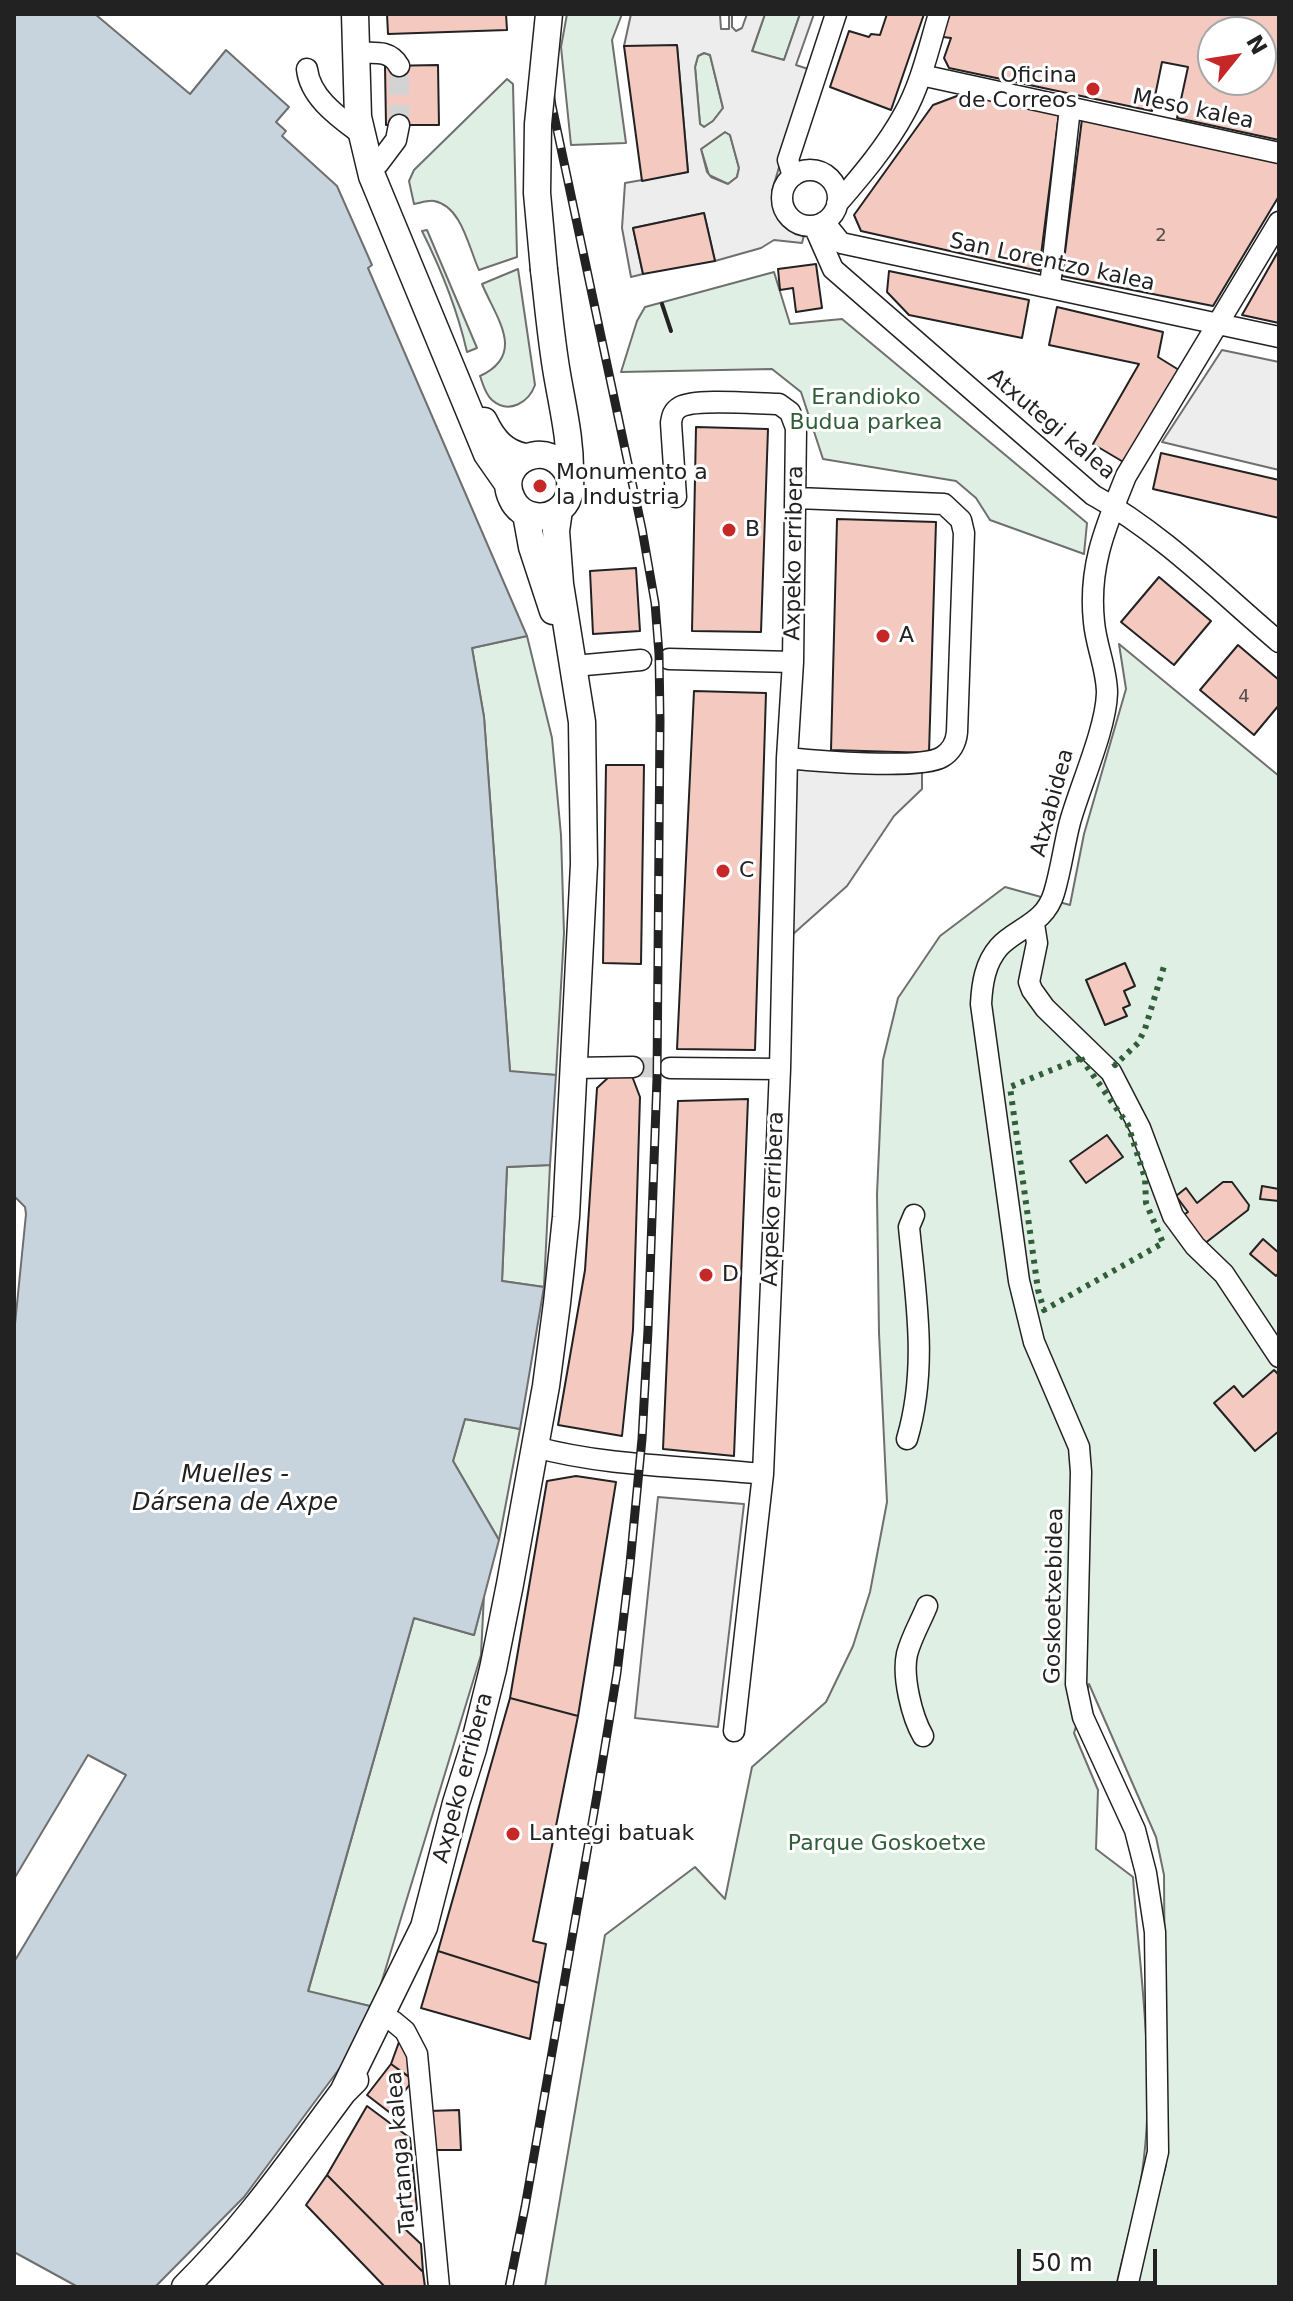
<!DOCTYPE html>
<meta charset="utf-8">
<style>
body{margin:0}
#map{position:relative;width:1293px;height:2301px;overflow:hidden;background:#fff;font-family:"DejaVu Sans",sans-serif}
canvas{display:block}
.frame{position:absolute;inset:0;border:16px solid #222;pointer-events:none}
.north{position:absolute;left:1197px;top:16px;width:80px;height:80px;box-sizing:border-box;background:#fff;border:2px solid #a7a7a7;border-radius:50%;rotate:60deg;font-size:22px;font-weight:700;line-height:32px;text-align:center;color:#222}
.north::after{content:'';display:block;margin:auto;width:28px;height:36px;background:#c62828;clip-path:polygon(50% 0,100% 100%,50% 72%,0 100%)}
.scale{position:absolute;left:1017px;top:2249px;width:140px;height:36px;box-sizing:border-box;border:4px solid #222;border-top:0;padding-left:10px;font-size:24px;line-height:28px;white-space:nowrap;color:#222;-webkit-text-stroke:6px #fff;paint-order:stroke}
</style>
<div id="map">
<canvas width="1293" height="2301"></canvas>
<div class="frame"></div>
<div class="north">N</div>
<div class="scale">50 m</div>
</div>
<script>
const ctx = document.querySelector('canvas').getContext('2d');
ctx.lineJoin = 'round';
function fill(path, color) {
  ctx.fillStyle = color;
  ctx.fill(path, 'evenodd');
}
function trace(path, color, width, dash) {
  ctx.strokeStyle = color;
  ctx.lineWidth = width;
  ctx.lineCap = dash ? 'butt' : 'round';
  ctx.setLineDash(dash || []);
  ctx.stroke(path);
}
function label(font, color, halo, rows, align = 'center') {
  ctx.font = font + ' "DejaVu Sans",sans-serif';
  ctx.lineWidth = 6;
  ctx.setLineDash([]);
  ctx.textBaseline = 'middle';
  ctx.strokeStyle = halo;
  ctx.fillStyle = color;
  for (const [text, x, y, turn = 0] of rows) {
    ctx.save();
    ctx.translate(x, y);
    ctx.rotate((+turn || 0) * Math.PI / 180);
    ctx.textAlign = isNaN(turn) ? turn : align;
    if (halo) ctx.strokeText(text, 0, 0);
    ctx.fillText(text, 0, 0);
    ctx.restore();
  }
}
const green = new Path2D(`
 M567 14H622L612 40 626 143 571 145 561 47Z
 M765 14H800L784 60 752 52Z
 M704 53 710 55 723 108 713 121 704 127 700 124 695 67 698 56Z
 M507 79 513 84 517 257 479 270C469 249 462 206 434 201 428 200 420 203 414 204L409 181 414 170Z
 M725 132 730 135 739 168 737 177 728 184 709 175 701 149Z
 M427 230 477 348 467 352C457 308 442 271 422 231Z
 M518 269 535 385C529 402 509 415 492 400 485 394 483 384 480 376 527 354 496 318 482 284Z
 M774 272 790 324 842 319 1087 523 1084 554 990 520 976 498 956 481 823 459 801 392 772 369 621 372 637 321 645 307Z
 M527 636 552 738 561 835 564 933 556 1075 510 1072 484 717 472 648Z
 M1119 644 1279 776V2287H1133L1166 2165 1164 1875 1156 1837 1089 1684 1074 1733 1098 1790 1096 1849 1133 1877C1140 1979 1158 2084 1140 2185 1134 2219 1123 2253 1116 2287H545L605 1935 695 1867 725 1899 752 1767 826 1702 853 1646 870 1592 887 1502 879 1333 877 1194 883 1060 898 998 940 936 1005 887 1070 905 1084 834 1126 689Z
 M550 1165 544 1287 502 1281 507 1167Z
 M465 1419 520 1429 499 1540 453 1461Z
 M484 1595 481 1655 374 2007 308 1992 414 1618 474 1635Z`);
const parking = new Path2D(`
 M631 14H720L721 29H729V14H732V27L736 31 742 28 747 14H765L752 51 784 60 800 14H814L796 65 808 69 772 191 776 215 788 228 804 235 802 243 774 240 761 248 715 261 704 213 633 228 643 274 631 277 622 228 625 183 688 172 677 46H624ZM704 53 710 55 723 108 713 121 704 127 700 124 695 67 698 56ZM725 132 730 135 739 168 737 177 728 184 711 177 707 172 701 149Z
 M1222 350 1279 362V470L1162 442Z
 M797 767 922 770V789L894 816 847 886 792 935Z
 M658 1497 744 1504 718 1727 635 1718Z`);
const water = new Path2D(`
 M14 14H95L190 94 226 50 289 107 276 122 286 131 282 136 337 186 372 265 368 268 527 636 472 648 484 717 510 1071 556 1075 550 1165 507 1167 502 1281 544 1287 520 1429 465 1419 453 1461 499 1540 474 1635 414 1618 308 1991 374 2007 354 2049 244 2197 155 2287H78L14 2252V1962L126 1775 88 1755 14 1879V1334L26 1214 25 1207 14 1196Z`);
const building = new Path2D(`
 M387 14H506L507 30 388 34Z
 M887 14H924L891 110 830 87 849 31 869 37 871 34 880 35Z
 M944 14H1279V140L1177 118 1188 67 1162 62 1152 111 949 68 944 58 951 38 943 37ZM1213 32H1261V80H1213Z
 M677 45 688 172 642 181 624 46Z
 M438 65 439 125H386L385 66Z
 M970 95 1059 113 1039 271 861 231 854 215 933 105 957 96Z
 M1082 119 1279 162V196L1213 306 1062 276Z
 M704 213 715 261 643 274 633 228Z
 M1279 250V323L1242 315Z
 M816 264 822 308 796 312 793 288 780 290 778 269Z
 M889 271 1029 300 1022 338 909 315 887 292Z
 M1057 307 1163 332 1158 357 1179 370 1125 463 1093 444 1139 364 1049 345Z
 M696 427 768 429 761 632 692 631Z
 M1161 453 1279 480V518L1153 489Z
 M837 519 936 522 929 753 831 750Z
 M636 568 640 631 593 634 590 571Z
 M1159 577 1211 621 1174 665 1121 622Z
 M1238 645 1279 680V705L1254 735 1200 690Z
 M694 691 766 693 755 1050 677 1049Z
 M606 765H644L641 964 603 963Z
 M1125 963 1135 986 1124 991 1130 1005 1123 1008 1127 1016 1105 1025 1086 980Z
 M611 1075 632 1076 640 1097 633 1330 622 1436 558 1425 585 1270 597 1088Z
 M748 1099 734 1456 663 1449 678 1101Z
 M1107 1135 1123 1157 1086 1183 1070 1161Z
 M1223 1182H1232L1249 1205 1248 1210 1204 1244 1182 1216 1188 1212 1176 1196 1186 1188 1197 1203Z
 M1262 1186 1279 1189V1201L1260 1199Z
 M1263 1239 1279 1253V1272L1276 1276 1250 1254Z
 M1274 1370 1279 1375V1431L1255 1451 1214 1403 1234 1386 1243 1397Z
 M576 1476 616 1482 578 1716 510 1698 547 1481Z
 M510 1698 578 1716 533 1941 546 1944 539 1983 438 1951Z
 M438 1951 539 1983 530 2039 421 2008Z
 M399 2042 408 2046 411 2078 391 2064Z
 M391 2064 413 2080 389 2112 367 2095Z
 M367 2106 410 2138 417 2209 405 2229 421 2244 423 2272 327 2175Z
 M459 2110 461 2150H430L429 2111Z
 M327 2175 423 2272 425 2287H385L306 2205Z`);
const minorTunnel = new Path2D(`
 M399 125V66
 M633 1067 670 1068`);
const minor = new Path2D(`
 M356 53C373 53 390 49 399 66
 M307 69C310 98 340 118 361 134
 M921 75 1279 153
 M378 164 396 140 399 125
 M782 198a28 28 0 1 1 56 0a28 28 0 1 1-56 0Z
 M793 176 788 160 836 14
 M837 204C861 176 886 147 904 114 921 84 929 47 939 14
 M824 222 841 243 1279 337
 M814 226 833 269 1093 495C1161 532 1220 592 1279 642
 M1050 286 1070 108
 M669 659 793 662
 M574 666 641 660
 M787 758C816 761 920 770 942 757 952 751 956 743 957 732L964 533 961 520 944 504 797 498
 M1034 924 1037 943 1029 982 1032 990 1045 1008 1111 1072 1140 1128 1173 1216 1195 1246 1224 1274 1279 1357
 M574 1068 633 1067
 M670 1068 780 1069
 M907 1439C928 1368 916 1299 909 1227L914 1215
 M535 1447C609 1467 688 1466 763 1474L780 1069 787 758 793 662 796 428 790 412 779 404C758 404 696 398 680 407 673 411 672 416 671 423L676 497
 M734 1731 763 1474
 M923 1736C912 1717 902 1677 907 1654 911 1638 921 1621 927 1606
 M393 2021 405 2031 417 2054 439 2287
 M1127 2287 1158 2152 1155 1932 1146 1873 1135 1830 1083 1717 1076 1684 1081 1472 1079 1447 1034 1342 1019 1281 981 1004C982 984 985 963 999 947 1016 928 1045 924 1054 893 1061 870 1064 845 1070 822 1080 786 1106 729 1107 693 1107 669 1096 646 1094 622 1088 566 1106 526 1126 476L1279 222`);
const major = new Path2D(`
 M355 14 358 117 372 176 487 454 508 484
 M544 270C548 304 551 339 557 374 563 409 571 441 570 477 570 483 571 489 569 495 565 509 550 519 535 516 525 515 516 508 512 499 493 461 552 433 570 478
 M484 421C493 440 504 453 525 457
 M526 514 532 547 553 611
 M343 2092 424 1927 456 1803 473 1749 493 1669 510 1584 546 1386 557 1303 566 1217 584 864 582 722 560 584 556 531 559 510
 M185 2287C245 2228 293 2159 343 2092L355 2080`);
const rail = new Path2D(`
 M509 2287 525 2207 597 1795 617 1673 630 1564 642 1439 648 1330 657 1078 660 721 659 654 655 603 642 529 552 106 540 14`);
const majorBridge = new Path2D(`
 M544 270 537 193 538 124 549 14`);
const hedge = new Path2D(`
 M1081 1058 1128 1125 1145 1178 1146 1203 1163 1243 1044 1310 1038 1290 1010 1087Z
 M1114 1063 1115 1065 1138 1043 1145 1029 1165 963`);
const wall = new Path2D(`
 M662 304 671 331`);
const markers = [
 [1093,89,8,"#c62828"],
 [540,486,8,"#c62828"],
 [729,530,8,"#c62828"],
 [883,636,8,"#c62828"],
 [723,871,8,"#c62828"],
 [706,1275,8,"#c62828"],
 [513,1834,8,"#c62828"]
];
const numberNames = [
 ["2",1161,236],
 ["4",1244,697]
];
const poiNames = [
 ["Oficina",1077,76,"right"],
 ["de Correos",1077,101,"right"],
 ["Monumento a",556,473],
 ["la Industria",556,498],
 ["B",745,530],
 ["A",899,636],
 ["C",739,871],
 ["D",722,1275],
 ["Lantegi batuak",529,1834]
];
const streetNames = [
 ["Meso kalea",1193,110,12],
 ["San Lorentzo kalea",1052,263,12],
 ["Atxutegi kalea",1051,425,40],
 ["Axpeko erribera",795,553,-89],
 ["Atxabidea",1053,803,-75],
 ["Axpeko erribera",774,1199,-88],
 ["Goskoetxebidea",1055,1596,-89],
 ["Axpeko erribera",464,1778,-75],
 ["Tartanga kalea",402,2152,-95]
];
const parkNames = [
 ["Erandioko",866,398],
 ["Budua parkea",866,423],
 ["Parque Goskoetxe",887,1844]
];
const waterNames = [
 ["Muelles -",235,1476],
 ["Dársena de Axpe",235,1504]
];
fill(green, '#e0efe3');
trace(green, '#6f6f6f', 2);
fill(parking, '#ededed');
trace(parking, '#6f6f6f', 2);
fill(water, '#c7d3dd');
trace(water, '#6f6f6f', 2);
fill(building, '#f3c9c0');
trace(building, '#222', 2);
trace(minorTunnel, '#d3d3d3', 20, [20, 10]);
trace(minor, '#222', 23);
trace(major, '#222', 29);
trace(minor, '#fff', 20);
trace(major, '#fff', 26);
trace(rail, '#222', 9);
trace(rail, '#fff', 6, [18]);
trace(majorBridge, '#222', 29, []);
trace(majorBridge, '#fff', 26);
trace(hedge, '#2f5e38', 6, [4, 6]);
trace(wall, '#222', 4);
for (const [x, y, r, color] of markers) {
  const dot = new Path2D();
  dot.arc(x, y, r, 0, 2 * Math.PI);
  ctx.fillStyle = color;
  ctx.fill(dot);
  trace(dot, '#fff', 3);
}
label('18px', '#564c4a', null, numberNames);
label('22px', '#222', '#fff', poiNames, 'left');
label('22px', '#222', '#fff', streetNames);
label('22px', '#2f5e38', '#fff', parkNames);
label('italic 24px', '#222', '#fff', waterNames);
</script>
